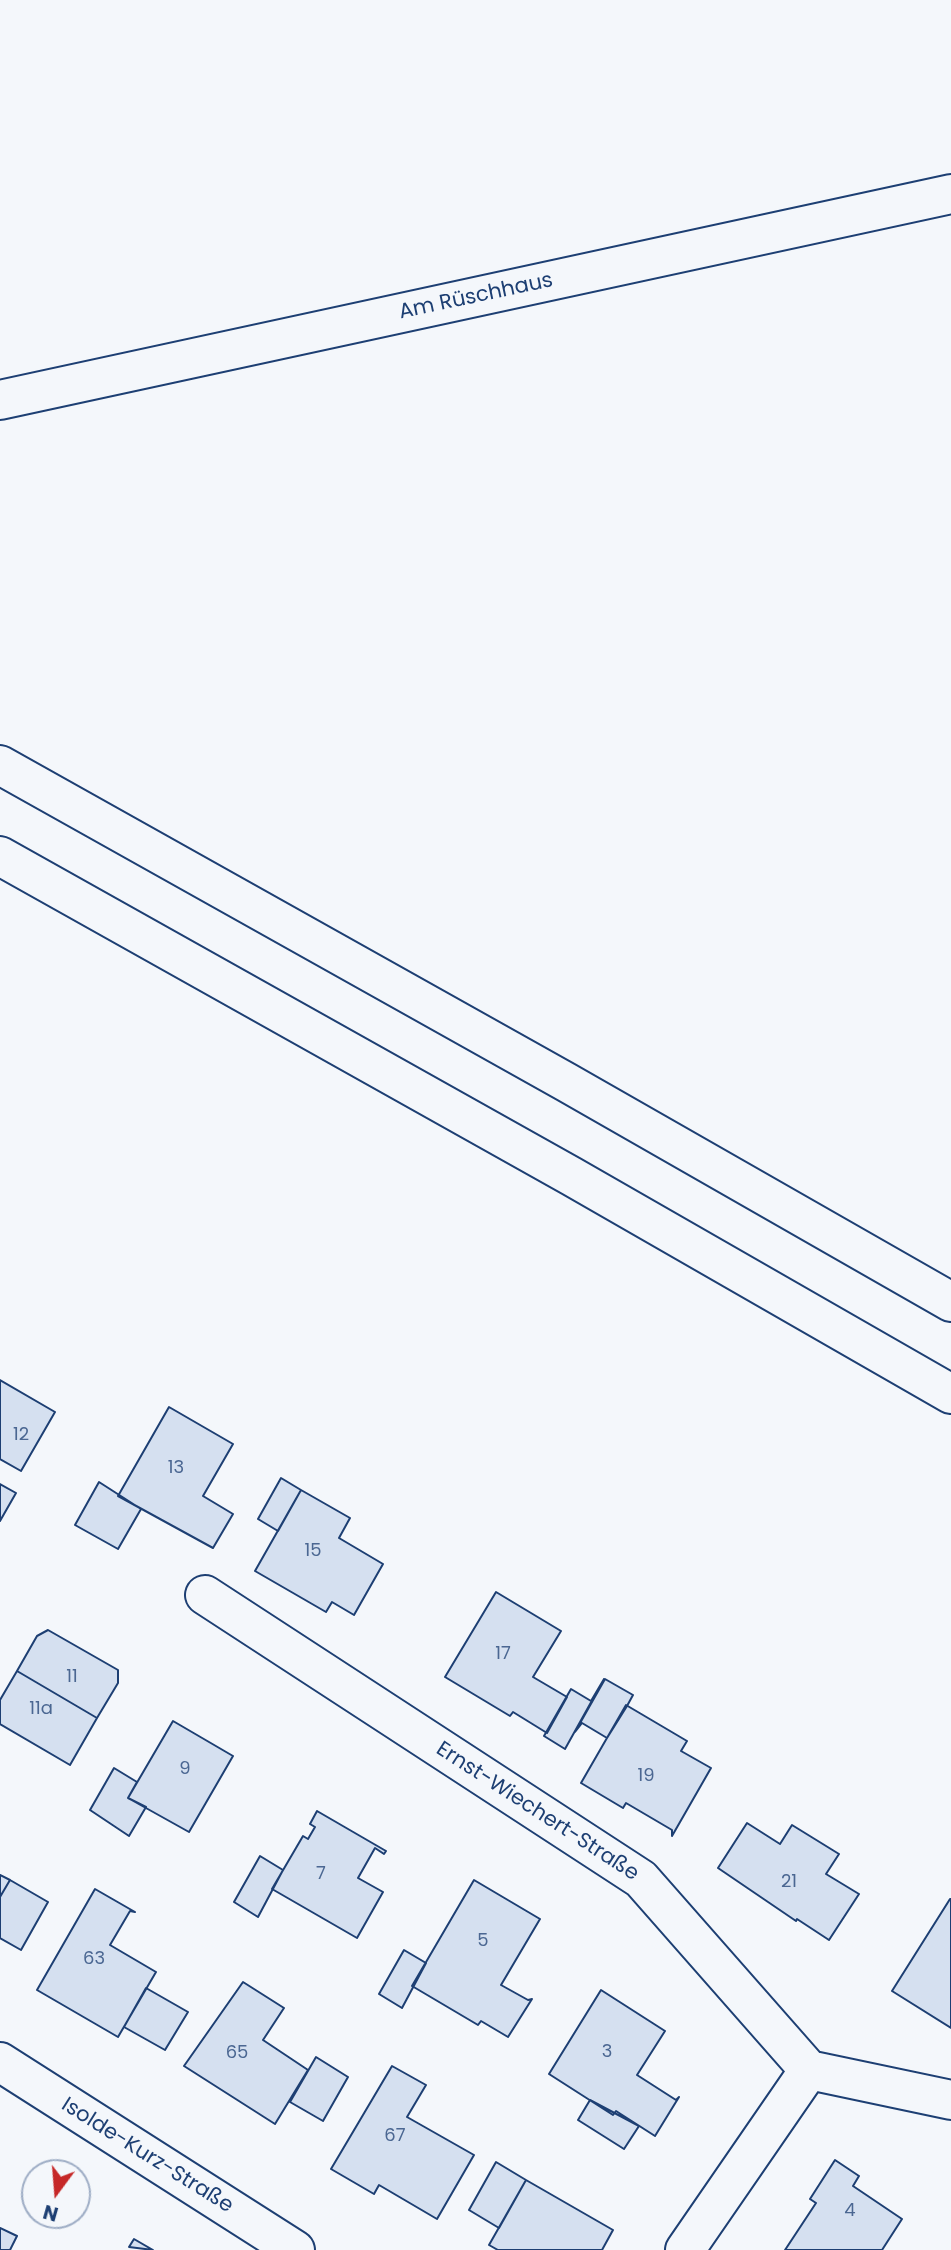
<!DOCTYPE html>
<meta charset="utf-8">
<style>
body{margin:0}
#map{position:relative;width:951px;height:2250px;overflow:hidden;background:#f4f7fb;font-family:Poppins,sans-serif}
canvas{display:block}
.north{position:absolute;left:21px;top:2159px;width:70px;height:70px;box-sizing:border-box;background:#f4f7fb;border:2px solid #9eadc5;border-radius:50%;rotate:196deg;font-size:19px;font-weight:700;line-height:28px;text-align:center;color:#1d3f73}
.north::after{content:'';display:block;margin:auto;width:24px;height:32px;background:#c62828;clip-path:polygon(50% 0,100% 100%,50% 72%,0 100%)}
</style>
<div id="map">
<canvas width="951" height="2250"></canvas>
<div class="north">N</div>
</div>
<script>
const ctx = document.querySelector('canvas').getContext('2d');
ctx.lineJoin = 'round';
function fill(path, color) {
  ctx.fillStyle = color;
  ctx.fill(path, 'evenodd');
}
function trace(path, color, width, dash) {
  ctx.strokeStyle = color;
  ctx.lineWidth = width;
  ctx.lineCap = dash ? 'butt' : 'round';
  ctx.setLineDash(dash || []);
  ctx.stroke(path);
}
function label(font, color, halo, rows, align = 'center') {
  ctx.font = font + ' Poppins,sans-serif';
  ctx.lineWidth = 5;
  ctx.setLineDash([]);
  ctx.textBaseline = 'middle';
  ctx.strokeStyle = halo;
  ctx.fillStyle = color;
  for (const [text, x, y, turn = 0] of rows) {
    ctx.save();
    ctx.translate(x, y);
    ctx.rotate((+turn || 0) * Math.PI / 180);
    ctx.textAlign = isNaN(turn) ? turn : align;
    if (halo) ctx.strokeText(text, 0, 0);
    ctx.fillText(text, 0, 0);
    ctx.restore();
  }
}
const building = new Path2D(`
 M0 1380 55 1412 21 1471 0 1459Z
 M169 1407 233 1444 203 1496 233 1514 213 1548 118 1496Z
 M281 1478 301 1490 278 1531 258 1519Z
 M99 1482 141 1509 118 1549 75 1525Z
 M0 1484 16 1493 0 1521Z
 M301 1490 350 1518 339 1538 383 1564 354 1615 332 1602 326 1612 255 1571Z
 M496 1592 561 1631 533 1677 567 1697 547 1733 513 1712 510 1716 445 1677Z
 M48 1630 118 1670V1683L97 1718 17 1671 37 1636Z
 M17 1671 97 1718 70 1765 0 1724V1700Z
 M604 1679 565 1749 544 1736 571 1689 591 1701Z
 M605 1679 633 1695 627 1706 607 1738 582 1723 575 1732Z
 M626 1705 687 1741 681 1751 711 1768 672 1836V1830L626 1803 623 1808 581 1783Z
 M173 1721 233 1756 189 1832 128 1798Z
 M114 1768 137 1782 128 1798 146 1807 129 1836 90 1810Z
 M317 1811 386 1851 384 1854 375 1848 358 1878 383 1892 357 1938 272 1889 303 1836 308 1839 315 1827 310 1824Z
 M747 1823 780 1844 792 1825 839 1854 826 1874 859 1894 829 1940 797 1919 796 1921 718 1868Z
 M260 1856 283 1870 258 1917 234 1902Z
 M0 1875 10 1880 0 1897Z
 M10 1880 48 1902 21 1950 0 1938V1897Z
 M474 1880 540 1919 501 1985 528 2000 532 1999 508 2037 481 2021 478 2025 412 1986Z
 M95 1889 135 1912 130 1911 110 1945 156 1972 118 2037 37 1990Z
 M950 1899H951V2028L892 1991Z
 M404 1950 426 1963 402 2008 379 1994Z
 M243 1982 284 2008 263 2040 308 2070 275 2124 184 2066Z
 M146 1988 188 2012 165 2050 124 2027Z
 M601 1990 665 2031 637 2075 676 2100 679 2097 655 2136 616 2111 613 2115 549 2074Z
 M316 2057 348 2077 323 2121 290 2102Z
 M392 2066 426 2085 407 2117 474 2155 437 2219 379 2185 374 2194 331 2169Z
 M590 2100 639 2126 624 2149 578 2120Z
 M835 2160 859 2176 853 2186 902 2219 882 2250H785L816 2203 810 2199Z
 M496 2162 526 2180 499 2228 469 2210Z
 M526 2180 613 2230 602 2250H498L489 2245Z
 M0 2228 17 2236 10 2250H0Z
 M134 2239 153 2250 129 2247Z`);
const minor = new Path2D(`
 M0 400 951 194
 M205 1595 641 1879 809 2070 951 2100
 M0 2062 295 2250
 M685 2250 809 2070`);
const trunk = new Path2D(`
 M0 765 566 1082 951 1302
 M0 856 571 1176 951 1394`);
const numberNames = [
 ["12",21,1435],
 ["13",176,1468],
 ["15",313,1551],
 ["17",503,1654],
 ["11",72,1677],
 ["11a",41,1709],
 ["9",185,1769],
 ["19",646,1776],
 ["7",321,1874],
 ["21",789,1882],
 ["5",483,1941],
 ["63",94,1959],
 ["3",607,2052],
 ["65",237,2053],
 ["67",395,2136],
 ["4",850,2211]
];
const streetNames = [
 ["Am Rüschhaus",476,297,-12],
 ["Ernst-Wiechert-Straße",537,1812,33],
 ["Isolde-Kurz-Straße",147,2156,32]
];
fill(building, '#d5e0f0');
trace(building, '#1d3f73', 2);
trace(minor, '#1d3f73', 42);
trace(trunk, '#1d3f73', 42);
trace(minor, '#f4f7fb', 38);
trace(trunk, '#f4f7fb', 38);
label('18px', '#4b6792', null, numberNames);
label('21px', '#1d3f73', '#f4f7fb', streetNames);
</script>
